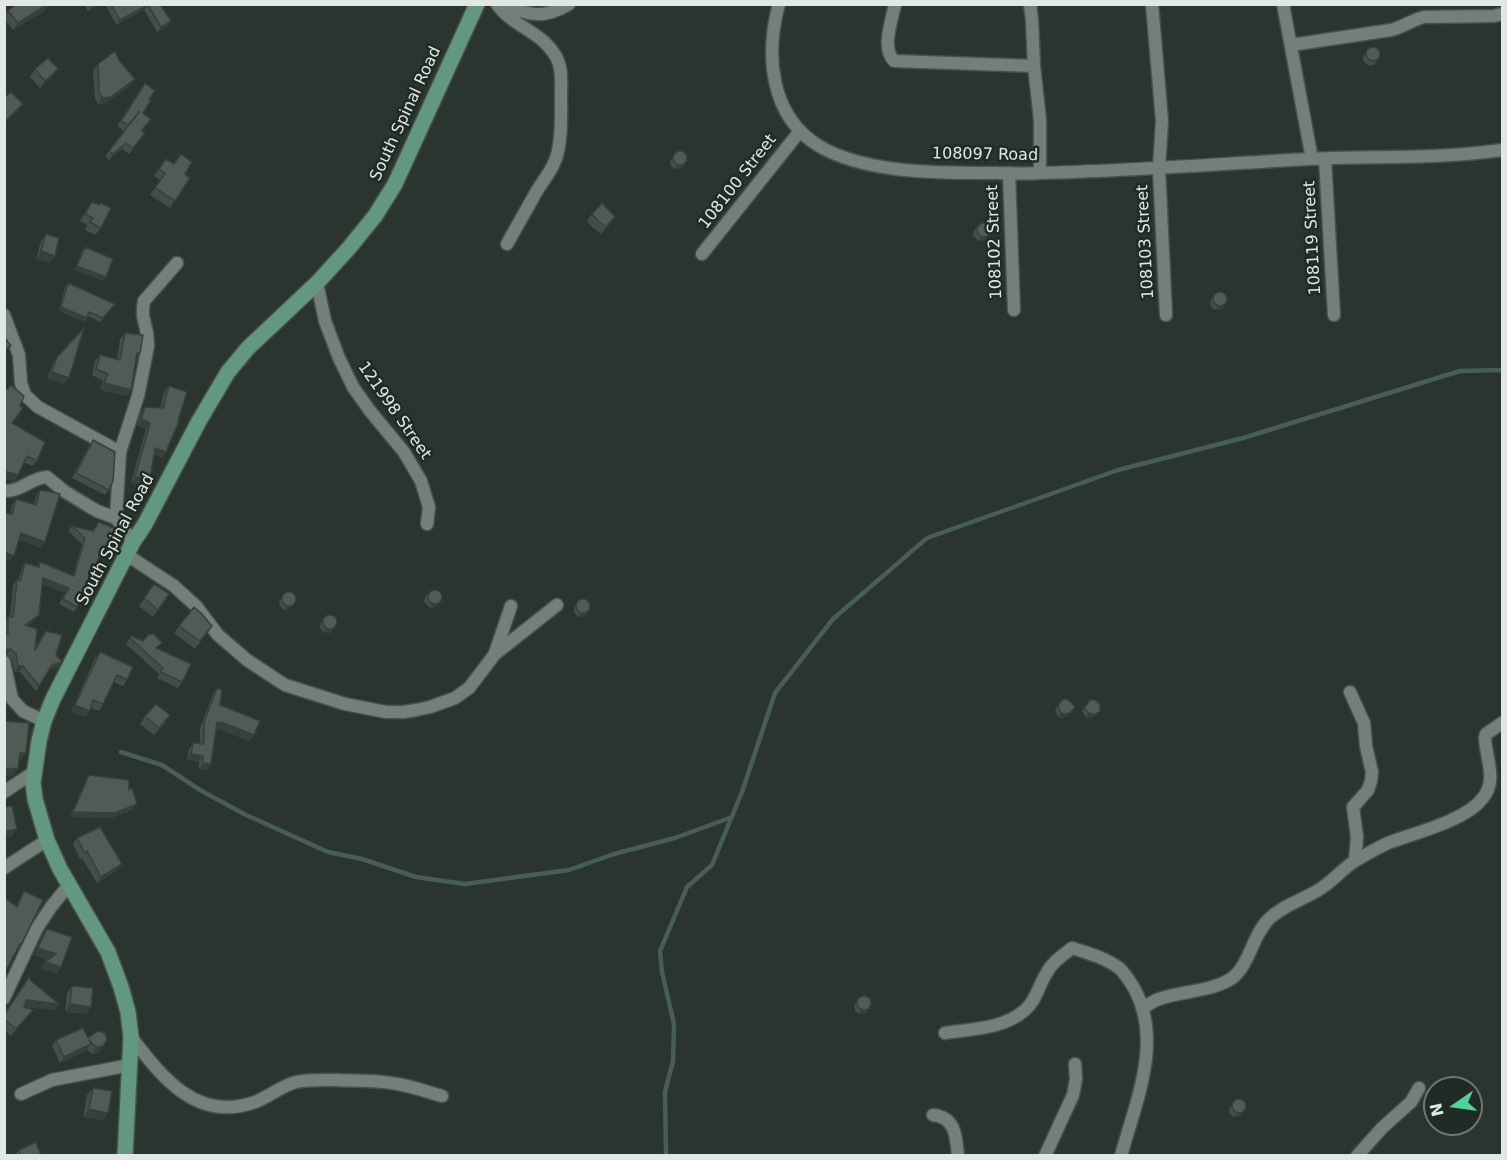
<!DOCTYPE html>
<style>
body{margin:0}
#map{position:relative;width:1507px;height:1160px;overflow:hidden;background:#2a352f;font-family:"DejaVu Sans",sans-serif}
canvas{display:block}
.frame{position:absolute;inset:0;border:6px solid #e1e8e4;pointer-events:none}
.north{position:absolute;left:1423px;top:1076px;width:60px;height:60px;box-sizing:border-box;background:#202b25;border:2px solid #6d7771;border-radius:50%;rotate:257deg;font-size:16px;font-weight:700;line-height:24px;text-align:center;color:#e1e8e4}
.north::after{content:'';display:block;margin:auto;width:21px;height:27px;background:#50d398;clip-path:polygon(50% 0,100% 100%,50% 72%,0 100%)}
</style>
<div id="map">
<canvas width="1507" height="1160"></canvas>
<div class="frame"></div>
<div class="north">N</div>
</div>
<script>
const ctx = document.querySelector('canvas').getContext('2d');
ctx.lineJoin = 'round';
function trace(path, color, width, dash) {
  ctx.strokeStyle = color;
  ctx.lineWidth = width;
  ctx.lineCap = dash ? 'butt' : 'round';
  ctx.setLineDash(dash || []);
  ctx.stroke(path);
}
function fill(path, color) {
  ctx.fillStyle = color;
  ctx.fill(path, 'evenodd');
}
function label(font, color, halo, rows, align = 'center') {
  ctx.font = font + ' "DejaVu Sans",sans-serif';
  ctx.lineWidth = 5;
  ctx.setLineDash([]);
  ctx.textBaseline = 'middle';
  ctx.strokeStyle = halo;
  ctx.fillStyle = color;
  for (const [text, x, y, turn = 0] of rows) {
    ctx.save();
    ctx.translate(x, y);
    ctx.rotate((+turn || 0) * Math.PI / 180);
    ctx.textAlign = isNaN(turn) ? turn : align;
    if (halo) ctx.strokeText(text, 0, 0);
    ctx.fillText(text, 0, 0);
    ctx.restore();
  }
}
const stream = new Path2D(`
 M121 752 162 765 200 790 244 814 328 852 362 859 416 877 465 884 569 870 614 854 675 838 732 817
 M666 1156 665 1092 673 1061 674 1024 662 972 660 951 687 887 712 865 742 792 775 693 833 619 927 538 1118 470 1243 438 1460 371 1502 370`);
const street = new Path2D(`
 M497 4C512 26 539 31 553 52 563 65 561 80 561 96 561 114 562 134 558 151 555 168 542 181 534 196 525 212 516 228 507 244
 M504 4C529 16 544 19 569 4
 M779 4C765 55 770 116 819 146 866 174 942 173 996 173 1011 173 1026 174 1041 173 1130 171 1219 164 1308 159 1373 156 1438 159 1502 150
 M895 4C892 21 881 47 894 61L1034 66
 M1030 4 1032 20 1034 66 1040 120V173
 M1152 4 1162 121 1159 168 1166 315
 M1283 4 1312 159
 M1291 45 1391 30C1403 27 1412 20 1424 17L1494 16 1502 14
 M1325 159 1334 315
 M1009 173 1014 310
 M702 254 800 131
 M317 283 325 321 339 358 353 387 370 411 404 452 421 481 429 507 427 524
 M4 315 19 355 21 383 25 395 38 407 120 452
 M4 491C21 492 30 478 47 477L64 491 82 502 97 511 116 518 133 542
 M116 518 120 452 138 396 148 346 147 333 143 316V308L144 301 177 263
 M127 555 174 586 196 606 218 635 247 660 285 685 345 704 386 712H404L416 710 430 707 455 698 469 688 495 654 557 605
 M495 653 511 606
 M4 662 12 699 23 711 44 721
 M1350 692 1364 723 1366 746 1372 772 1371 781 1368 790 1353 807 1357 837 1355 861
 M4 792 34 772
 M4 868 47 840
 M4 998 37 928 51 907 68 886
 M1143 1008C1148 1005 1153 1001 1159 999 1182 991 1208 992 1229 980 1249 969 1252 935 1269 919 1283 905 1303 900 1320 889 1333 881 1342 869 1355 861 1365 855 1377 848 1388 843 1414 833 1465 821 1482 799 1498 781 1486 759 1485 738L1486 734 1502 723
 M945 1033C971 1029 1004 1029 1025 1010 1036 1001 1039 985 1046 974 1052 962 1062 956 1072 948 1088 953 1106 958 1119 968 1126 974 1131 983 1135 990 1163 1043 1135 1103 1121 1156
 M131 1037C162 1077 197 1123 255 1102 269 1097 281 1086 296 1082 309 1079 324 1080 337 1080 357 1081 378 1080 397 1084 412 1086 427 1092 442 1096
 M21 1094 52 1080 130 1065
 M933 1115C956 1117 956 1137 958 1156
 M1045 1156 1073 1095 1076 1079 1075 1064
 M1357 1156 1382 1128 1411 1102 1419 1088`);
const secondary = new Path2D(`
 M125 1156 131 1037 128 1012 121 987 108 952 60 869 47 840 35 799 33 783 39 741 44 721 53 699 133 542 145 524 199 421 228 372 248 348 317 283 349 248 375 216 395 184 477 4`);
const wall = new Path2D(`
 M49 4 44 11 13 30 4 19V16L8 11Z
 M84 4H99L88 11Z
 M105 4H160L171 21 167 26 157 32 144 10 116 25Z
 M1369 47 1378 60 1375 64 1370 66 1364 62 1363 57Z
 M119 60 135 79 130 86 106 103 98 104 95 98 93 70 98 64Z
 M35 69 53 76 40 88 30 77Z
 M145 83 149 99 143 113 151 119 142 131 145 133 129 154 122 149 109 160 105 156 124 131 117 126Z
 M677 152 681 169H675L671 166 670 161Z
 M166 159 190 178 170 208 150 195 160 180 154 176Z
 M91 203 99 205 101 228 95 235 85 230 87 225 80 221Z
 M592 214 615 217 610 224 601 234 592 227 587 221Z
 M977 227 986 240 979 241 973 236 974 231Z
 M46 234 55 256 50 263 36 259 41 241Z
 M85 247 104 281 75 270 82 251Z
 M68 283 115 304 100 322 88 316 84 322 59 311 65 287Z
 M1214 294 1222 309 1215 310 1211 307 1210 302Z
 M125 333 136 360 127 396 100 390 103 381 92 375 95 361 100 355 117 360 120 339Z
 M57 357 69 378 64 384 47 379 53 364Z
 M169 386 162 458 154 455 145 485 131 483 146 429 137 425 141 413 145 407 160 408 164 392Z
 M4 388 12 423 37 461 32 466 24 462 18 475 14 481 4 479Z
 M93 440 109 490 105 495 72 478 85 453Z
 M40 490 41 548 19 540 10 561V514L12 505 16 499 34 505 36 496Z
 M72 526 106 557 99 555 77 607 74 612 59 604 65 593 42 584 35 620 27 626 35 648 46 631 56 655 62 662 58 667 49 670 36 691 20 672H15L12 660 7 654H4L5 622 8 616 10 617 13 585 17 580H18L22 568 25 563 37 566 40 562 73 575 82 544 68 531Z
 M154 584 169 594 153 617 139 606Z
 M284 593 289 609 284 610 280 606 279 602Z
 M428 594 437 606 430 608 424 602 425 597Z
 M577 603 588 612 584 617H578L574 612V607Z
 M326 615 336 626 330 633 323 632 320 628 321 623Z
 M179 626H212L195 649 174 633Z
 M131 636 158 648 182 682 178 688 157 678 159 674 126 644Z
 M100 652 127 680 123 686 113 682 103 704 99 711 91 708 86 717 71 712 95 658Z
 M217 688 220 705 254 735 249 741 217 728 207 770 199 769V762L187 760 189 749 193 743 200 744V728L213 694Z
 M1062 700 1075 707 1067 716 1063 718 1058 717 1055 710Z
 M1090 700 1100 711 1097 715 1091 718 1086 717 1082 711Z
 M145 716 165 723 154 735 140 724Z
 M89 775 129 790 133 809 112 818 70 817 86 780Z
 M77 838 122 864 117 870 97 883 82 858 80 859 73 844Z
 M24 891 21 945 16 952 4 974V897L16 906Z
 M47 929 57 974 41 968 45 962 48 960 34 955 43 935Z
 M30 980 54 1010 24 1007 33 1010 11 1036 4 1030V1015Z
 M72 986 86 1014 65 1012 67 993Z
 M860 997 866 1013 859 1014 855 1011 854 1006Z
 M98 1031 99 1053 92 1054 87 1049 86 1051 60 1063 52 1046 56 1040 88 1038Z
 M93 1088 103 1120 83 1117 87 1095Z
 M1236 1100 1247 1108 1239 1117H1234L1230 1114 1229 1109Z
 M19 1150 41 1155H15Z`);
const shadedWall = new Path2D(`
 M49 4 44 11 13 30 18 23Z
 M94 4H99L88 11 92 6Z
 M148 5 144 10 116 25 120 20Z
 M171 21 167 26 157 32 161 27Z
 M58 69 53 76 40 88 45 81Z
 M135 79 130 86 106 103 98 104 102 98Z
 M23 104 18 111 4 124V122Z
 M126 143 122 149 109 160 113 154Z
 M688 160 681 169H675L678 165Z
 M615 217 610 224 601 234 606 227Z
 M988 236 986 240 979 241 981 238Z
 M41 251 55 256 50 263 36 259Z
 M77 266 106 277 104 281 75 270Z
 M1225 305 1222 309 1215 310 1218 306Z
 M61 307 87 318 84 322 59 311Z
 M52 372 69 378 64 384 47 379Z
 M104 383 131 390 127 396 100 390Z
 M141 419 150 423 146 429 137 425Z
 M155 448 166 452 162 458 151 454Z
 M4 471 18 475 14 481 4 479Z
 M135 477 150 479 145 485 131 483Z
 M21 533 45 542 41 548 17 539Z
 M101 549 109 552 106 557 97 554Z
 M4 552 14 556 10 561 4 559Z
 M43 578 69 588 65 593 39 583Z
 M297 600 289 609 284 610 287 606Z
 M439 603 437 606 430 608 432 604Z
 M591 608 584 617H578L581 614Z
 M39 615 35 620 21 631 25 625Z
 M336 626 330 633 323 632 325 628Z
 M5 649H11L7 654H4Z
 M62 662 58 667 49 670 52 665Z
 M18 666H23L20 672H15Z
 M75 705 90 711 86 717 71 712Z
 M1075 707 1067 716 1063 718 1058 717 1061 713Z
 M1100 711 1097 715 1091 718 1086 717 1089 713Z
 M217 722H221L254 735 249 741 217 728 216 730Z
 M20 753H26L21 760H15Z
 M191 754 203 756 199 762 187 760Z
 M203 763 211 764 207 770 199 769Z
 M4 768 18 769 13 776 4 775Z
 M137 804 133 809 112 818 70 817 73 812Z
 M17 829 12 836 4 838V832Z
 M122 864 117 870 97 883 101 877Z
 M38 948 56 954 51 961 34 955Z
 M45 962 61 967 57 974 41 968Z
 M26 1000 59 1004 54 1010 21 1007Z
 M70 1004 91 1007 86 1014 65 1012Z
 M869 1009 866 1013 859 1014 862 1010Z
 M91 1044 86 1051 60 1063 64 1057Z
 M103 1046 99 1053 92 1054 96 1047Z
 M1247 1108 1239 1117H1234L1237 1114Z
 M89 1109 108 1113 103 1120 83 1117Z`);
const building = new Path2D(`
 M16 4H48L18 23 8 11Z
 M111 4H160L171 21 161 27 148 5 120 20Z
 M1366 54a7 7 0 1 1 14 0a7 7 0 1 1-14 0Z
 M115 51 119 60 135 79 111 97 102 98 99 92 98 64Z
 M48 58 58 69 45 81 35 69Z
 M145 83 155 91 149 99 151 100 143 113 151 119 141 131 145 133 133 148 126 143 113 154 109 151 140 111 128 125 121 121Z
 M11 92 23 104 4 122V98Z
 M673 158a7 7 0 1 1 14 0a7 7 0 1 1-14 0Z
 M181 154 192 162 185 174 190 178 175 201 155 188 165 173 159 169 166 159 174 164Z
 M91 203H95L99 205 101 203 111 208 101 228 90 222 93 218 85 214Z
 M602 203 615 217 606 227 597 220 592 214Z
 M977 230a7 7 0 1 1 14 0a7 7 0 1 1-14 0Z
 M46 234 59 238 55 256 41 251Z
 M85 247 113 259 106 277 77 266Z
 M68 283 115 304 103 318 89 312 87 318 61 307Z
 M1213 299a7 7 0 1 1 14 0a7 7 0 1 1-14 0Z
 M84 328 69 378 52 372 57 357Z
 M125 333 143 335 140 353H137L131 390 104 383 108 374 96 369 100 355 120 360Z
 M4 337 11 346 4 350Z
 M11 385 24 396 20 406 23 408 12 423 45 442 37 461 27 456 18 475 4 471V388L8 389Z
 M169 386 187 392 178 421H179L166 452 155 448 150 479 135 477 150 423 141 419 145 407 164 408 165 399Z
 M93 440 115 452 113 481 109 490 76 473 89 448H90Z
 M40 490 53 492 60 494 45 542 21 533 14 556 4 552V513L12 514 16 499 36 505Z
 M99 522 118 530 109 552 101 549 96 567 95 566 85 588 87 590 77 607 63 599 69 588 43 578 39 615 25 625 37 629 35 650 46 631 62 635 56 655 62 662 52 665 39 686 23 666H18L16 654 11 649 4 650V634H8V616L13 617 17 580 20 581 25 563 39 567 40 562 74 576 85 538 72 526 93 531Z
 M154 584 169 594 158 610 144 598Z
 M428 597a7 7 0 1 1 14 0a7 7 0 1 1-14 0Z
 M282 599a7 7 0 1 1 14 0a7 7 0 1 1-14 0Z
 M576 606a7 7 0 1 1 14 0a7 7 0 1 1-14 0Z
 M194 607 201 613 212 626 200 641 179 626Z
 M323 622a7 7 0 1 1 14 0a7 7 0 1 1-14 0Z
 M149 634H154L162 643 156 648 191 664 182 682 161 672 163 668 130 638 131 636 143 641Z
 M100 652 133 667 127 680 117 675 103 704 93 700 90 711 75 705Z
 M217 688 222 690 220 705 260 721 254 735 221 722V724L217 722 211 764 203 763V756L191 754 193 743 204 744V722Z
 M1066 699 1071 702 1075 707 1070 713 1065 714 1061 713 1058 706 1062 700Z
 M1090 700H1095L1100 704V711L1094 715 1089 713 1084 708Z
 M156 704 170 715 159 728 145 716Z
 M4 721 29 723 26 753H20L18 769 4 768Z
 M89 775 129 780V790L132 788 137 804 115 813 73 812Z
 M12 806 17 829 4 832V807Z
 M100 827 122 864 101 877 87 851 85 853 77 838Z
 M24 891 43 900 21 945 20 944 4 974V939L6 935 4 934V897L17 907Z
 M47 929 72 937 61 967 45 962 56 954 38 948Z
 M30 976V980L59 1004 26 1000 24 1007 33 1010 16 1029 4 1019V1015Z
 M72 986 93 988 91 1007 70 1004Z
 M857 1003a7 7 0 1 1 14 0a7 7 0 1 1-14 0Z
 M83 1028 88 1038 98 1031 105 1033 107 1040 103 1046 96 1047 89 1040 91 1044 64 1057 56 1040Z
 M93 1088 112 1091 108 1113 89 1109Z
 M1232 1106a7 7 0 1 1 14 0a7 7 0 1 1-14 0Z
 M36 1142 41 1155H21L19 1150Z`);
const streetNames = [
 ["South Spinal Road",406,114,-65],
 ["108097 Road",985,155,1],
 ["108100 Street",738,182,-52],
 ["108119 Street",1313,238,-93],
 ["108102 Street",995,242,-92],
 ["108103 Street",1146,242,-93],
 ["121998 Street",394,411,55],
 ["South Spinal Road",116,540,-62]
];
trace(stream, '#465e53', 4.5);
trace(street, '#48524c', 15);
trace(secondary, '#48524c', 18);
trace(street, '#738079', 12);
trace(secondary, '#629780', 15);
fill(wall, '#444e48');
fill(shadedWall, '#37403b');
fill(building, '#4f5b54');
trace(building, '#37403b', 1.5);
label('16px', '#e1e8e4', '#202b25', streetNames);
</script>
